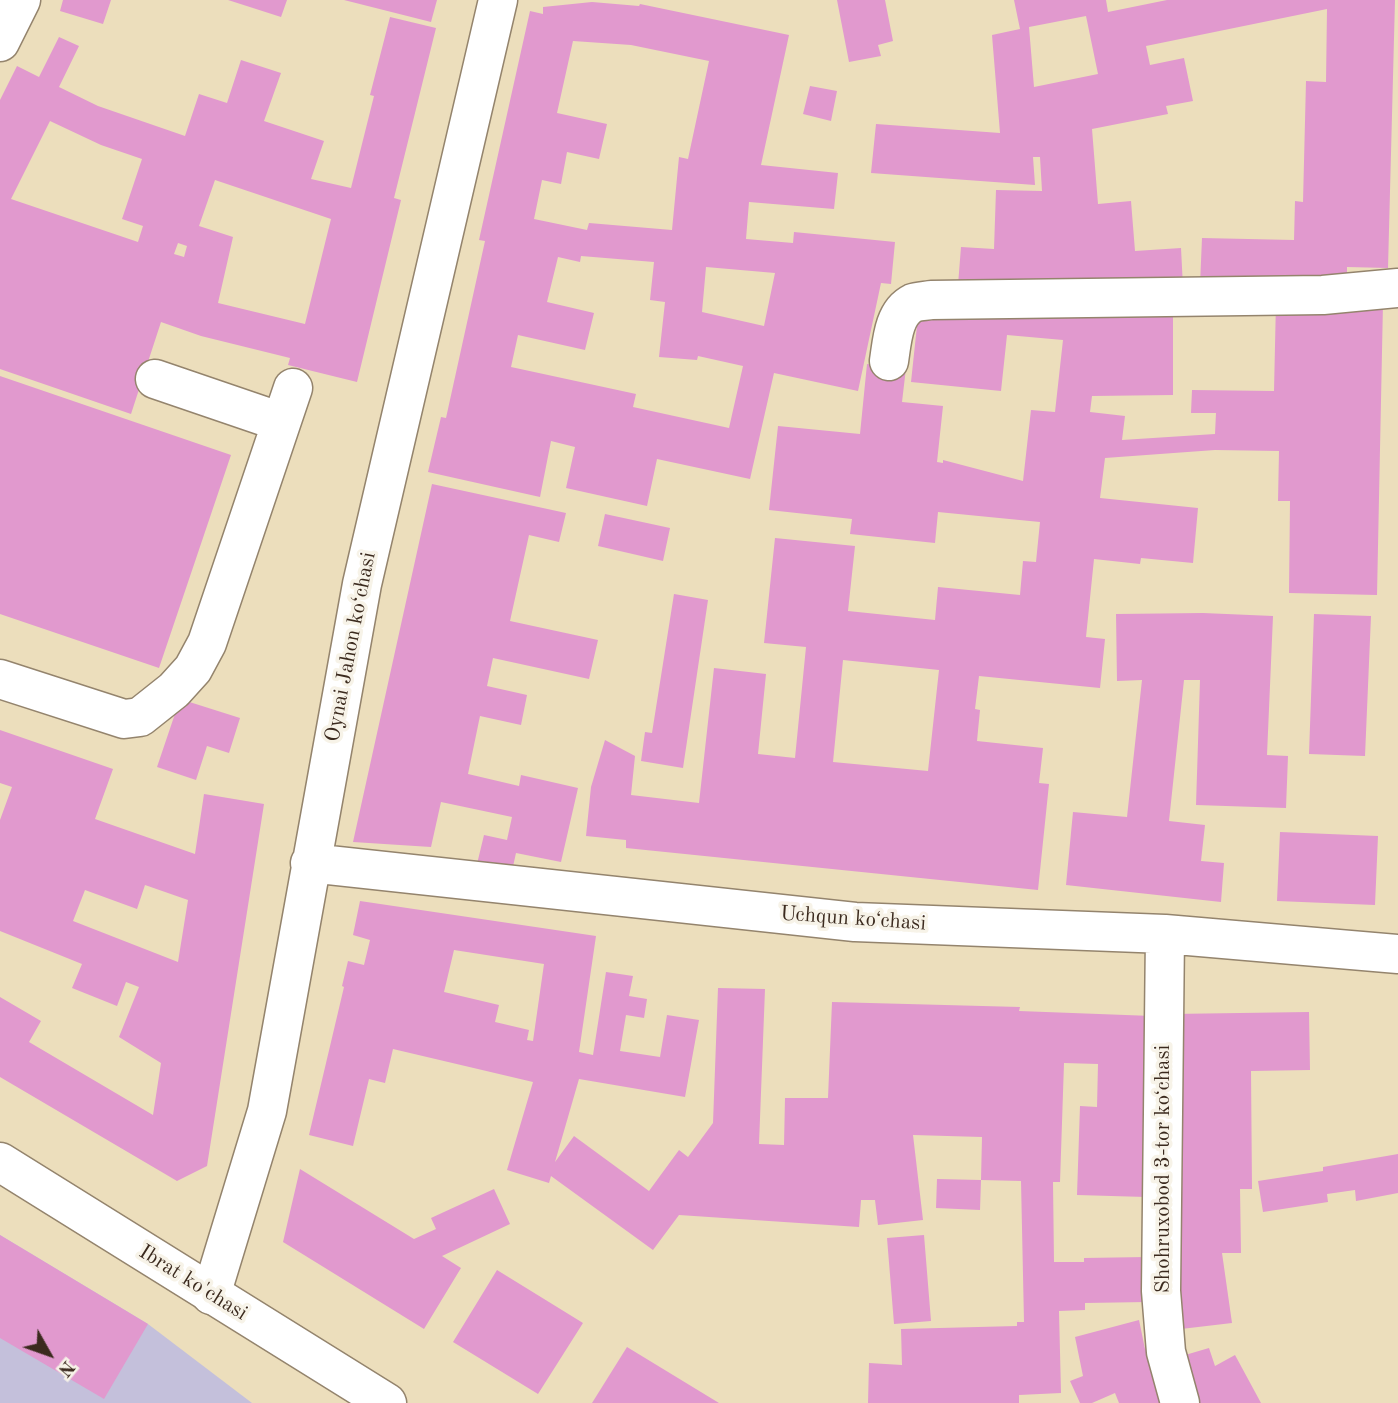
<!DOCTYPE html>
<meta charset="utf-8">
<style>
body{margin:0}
#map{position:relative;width:1398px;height:1403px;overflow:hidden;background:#ecdebc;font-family:"Old Standard TT",serif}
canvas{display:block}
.north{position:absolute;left:14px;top:1319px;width:70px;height:70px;-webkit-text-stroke:5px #f7f3e8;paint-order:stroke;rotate:130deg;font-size:19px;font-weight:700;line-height:28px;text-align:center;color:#3b2a1e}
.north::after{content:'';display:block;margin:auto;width:24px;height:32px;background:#3b2a1e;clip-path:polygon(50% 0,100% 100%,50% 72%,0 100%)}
</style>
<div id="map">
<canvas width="1398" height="1403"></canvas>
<div class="north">N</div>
</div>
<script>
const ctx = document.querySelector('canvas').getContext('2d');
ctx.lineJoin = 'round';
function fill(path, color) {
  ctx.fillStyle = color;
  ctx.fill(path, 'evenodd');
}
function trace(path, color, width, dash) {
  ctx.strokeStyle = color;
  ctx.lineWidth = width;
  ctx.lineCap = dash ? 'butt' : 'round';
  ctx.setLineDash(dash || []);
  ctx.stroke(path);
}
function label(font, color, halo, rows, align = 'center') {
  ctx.font = font + ' "Old Standard TT",serif';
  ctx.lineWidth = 7;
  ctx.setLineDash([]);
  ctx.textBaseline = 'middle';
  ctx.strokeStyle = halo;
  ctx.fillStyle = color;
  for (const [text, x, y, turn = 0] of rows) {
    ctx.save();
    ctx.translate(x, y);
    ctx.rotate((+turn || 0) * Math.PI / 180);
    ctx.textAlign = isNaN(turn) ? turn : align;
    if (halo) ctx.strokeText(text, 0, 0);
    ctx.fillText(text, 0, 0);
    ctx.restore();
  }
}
const industrial = new Path2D(`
 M0 1235 148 1324 252 1403H0Z`);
const building = new Path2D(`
 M63 0H111L103 24 60 11Z
 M228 0H287L281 17Z
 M344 0H437L431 22Z
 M837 0H885L893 41 878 45 881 56 849 62Z
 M1014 0H1106L1108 12 1167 0H1395L1388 268 1347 267V288L1200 285 1202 238 1294 240 1295 201 1303 202 1306 81 1326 82 1327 9 1146 46 1150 65 1184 58 1193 101 1166 106 1168 114 1092 129 1098 204 1131 201 1135 251 1181 248 1183 287 958 285 961 247 994 249 996 190 1042 191 1040 157H1033L1035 185 871 173 876 124 1000 133 992 35 1020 29ZM1086 16 1098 74 1034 87 1029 27Z
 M592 2 639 6 640 4 789 35 761 165 838 173 834 209 749 202 746 239 793 243 794 232 895 242 891 284 881 283 858 391 774 373 750 479 657 459 647 506 566 488 575 447 551 441 540 497 428 472 441 417 446 418 485 241 479 240 530 11 543 14V7ZM573 41 631 45 709 61 688 159 679 157 672 230 589 223 587 230 534 219 542 180 561 184 567 152 599 159 607 124 557 113ZM581 256 654 262 650 300 665 302 659 357 697 360 698 356 743 366 729 428 633 407 636 394 511 367 518 335 585 350 594 313 547 302 558 257 580 262ZM706 267 775 273 764 326 702 312Z
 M390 17 436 28 394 198 401 200 357 382 288 365 290 358 201 336 161 322 131 414 0 369V100L17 66 39 77 59 37 79 46 59 87 98 106 185 136 199 94 227 103 241 60 281 73 264 121 324 141 311 179 351 188 374 96 370 95ZM50 121 101 145 142 159 122 219 143 226 138 242 11 199ZM215 180 331 219 305 324 218 303 233 237 199 226ZM178 243 187 246 184 257 174 254Z
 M810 86 837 91 831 121 803 114Z
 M1276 301 1383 303 1377 595 1289 593 1290 501H1278L1279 451 1215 450 1105 458 1100 498 1198 508 1193 563 1141 558 1140 564 1094 559 1086 637 1105 639 1100 688 979 676 975 709 980 710 977 741 1043 748 1039 783 1049 784 1038 890 626 848V840L586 836 591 787 605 740 635 756 631 795 699 803 714 668 766 674 758 754 795 758 806 647 764 643 775 538 855 546 848 611 935 620 938 587 1020 595 1023 561 1036 562 1040 522 938 512 935 543 850 534 852 519 769 510 778 426 860 434 867 364 906 368 902 402 943 406 937 462 943 463V460L1023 481 1031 410 1055 412 1063 340 1007 335 1001 391 911 382 919 307 1173 309V395L1092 396 1090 412 1125 416 1122 440 1215 434 1216 413H1191L1192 390 1274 391ZM843 660 939 670 928 771 833 762Z
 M0 376 231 455 159 668 0 614Z
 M432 484 566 513 559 542 529 535 510 621 598 640 589 679 493 658 487 686 527 695 521 725 480 716 468 774 519 786 521 775 578 788 561 862 516 853 512 871 477 864 484 835 507 840 512 817 441 802 431 847 353 842Z
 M605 514 670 528 663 561 598 546Z
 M674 594 708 600 683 768 641 761 645 732 652 733Z
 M1203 613 1273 616 1267 755 1288 756 1286 808 1196 805 1200 680H1184L1169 821 1205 825 1201 861 1224 863 1221 902 1066 885 1073 812 1127 817 1142 680 1117 681 1116 614Z
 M1314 614 1371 616 1365 756 1309 754Z
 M180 699 240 718 229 753 207 746 196 780 157 767Z
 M0 730 113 769 95 819 195 854 204 794 264 804 207 1166 177 1181 0 1077V997L41 1021 29 1042 153 1115 161 1063 119 1037 139 987 126 982 117 1006 72 988 82 964 0 931V820L12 787 0 783ZM145 885 188 900 178 962 73 921 85 890 137 909Z
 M1280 832 1378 836 1375 905 1277 901Z
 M360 901 596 936 579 1052 593 1055 606 972 633 976 629 996 647 999 644 1018 626 1015 620 1051 660 1057 667 1015 699 1020 685 1097 579 1079 555 1162 574 1136 649 1191 679 1150 688 1157 713 1123 718 988 765 989 759 1144 784 1145 785 1098H828L832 1002 1020 1007 1019 1011 1152 1016 1146 1197 1077 1195 1080 1106 1097 1107 1098 1064 1064 1063 1060 1182H1053L1054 1262H1084V1258L1146 1257 1147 1302 1085 1303V1310L1059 1311 1061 1393 1019 1395V1403H868L869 1363 902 1365 901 1329 1017 1326V1322H1024L1021 1181 981 1180 982 1137 913 1135 923 1220 878 1225 875 1200H861L859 1227 679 1215 653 1250 551 1176 549 1183 507 1170 533 1082 393 1049 385 1083 369 1079 353 1146 309 1135 344 987 342 986 348 961 364 965 370 940 353 935ZM454 950 544 964 533 1041 527 1040 529 1030 495 1022 499 1005 444 992Z
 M1309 1012 1310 1070 1251 1071 1252 1189H1240L1241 1253H1222L1232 1323 1181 1329 1171 1014Z
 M1398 1154V1193L1356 1201 1355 1190 1327 1194 1328 1202 1263 1212 1258 1181 1323 1171V1167Z
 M300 1169 414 1239 436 1229 431 1218 494 1189 510 1224 442 1256 461 1268 424 1329 283 1242Z
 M937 1179 981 1180 980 1210 936 1208Z
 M0 1235 148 1324 104 1399 0 1338Z
 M924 1235 931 1321 894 1324 887 1238Z
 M497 1270 583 1323 538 1394 453 1342Z
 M1139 1320 1145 1349 1150 1347 1167 1403H1119L1115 1393 1092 1403H1080L1070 1381 1083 1376 1075 1337Z
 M627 1347 719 1403H592Z
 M1209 1348 1215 1366 1235 1355 1261 1403H1181L1175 1358Z`);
const minor = new Path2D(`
 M0 42 21 0
 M889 361C892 342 893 313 913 303 918 301 926 301 931 300L1323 295 1398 288
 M155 379 281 422
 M0 679 124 719 140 717 174 690 193 669 207 643 293 388
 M310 863 855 922 1165 934 1398 954
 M1165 934 1161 1291 1166 1352 1180 1403
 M211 1295 267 1111 362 584 498 0`);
const major = new Path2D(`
 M0 1162 387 1403`);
const streetNames = [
 ["Oynai Jahon ko‘chasi",351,647,-79],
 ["Uchqun koʻchasi",853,919,4],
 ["Shohruxobod 3-tor koʻchasi",1163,1169,-90],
 ["Ibrat ko'chasi",193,1283,32]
];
fill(industrial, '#c4c0db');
fill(building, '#e199ce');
trace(minor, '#94846d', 41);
trace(major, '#94846d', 41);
trace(minor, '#fff', 38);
trace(major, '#fff', 38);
label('21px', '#3b2a1e', '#f7f3e8', streetNames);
</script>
